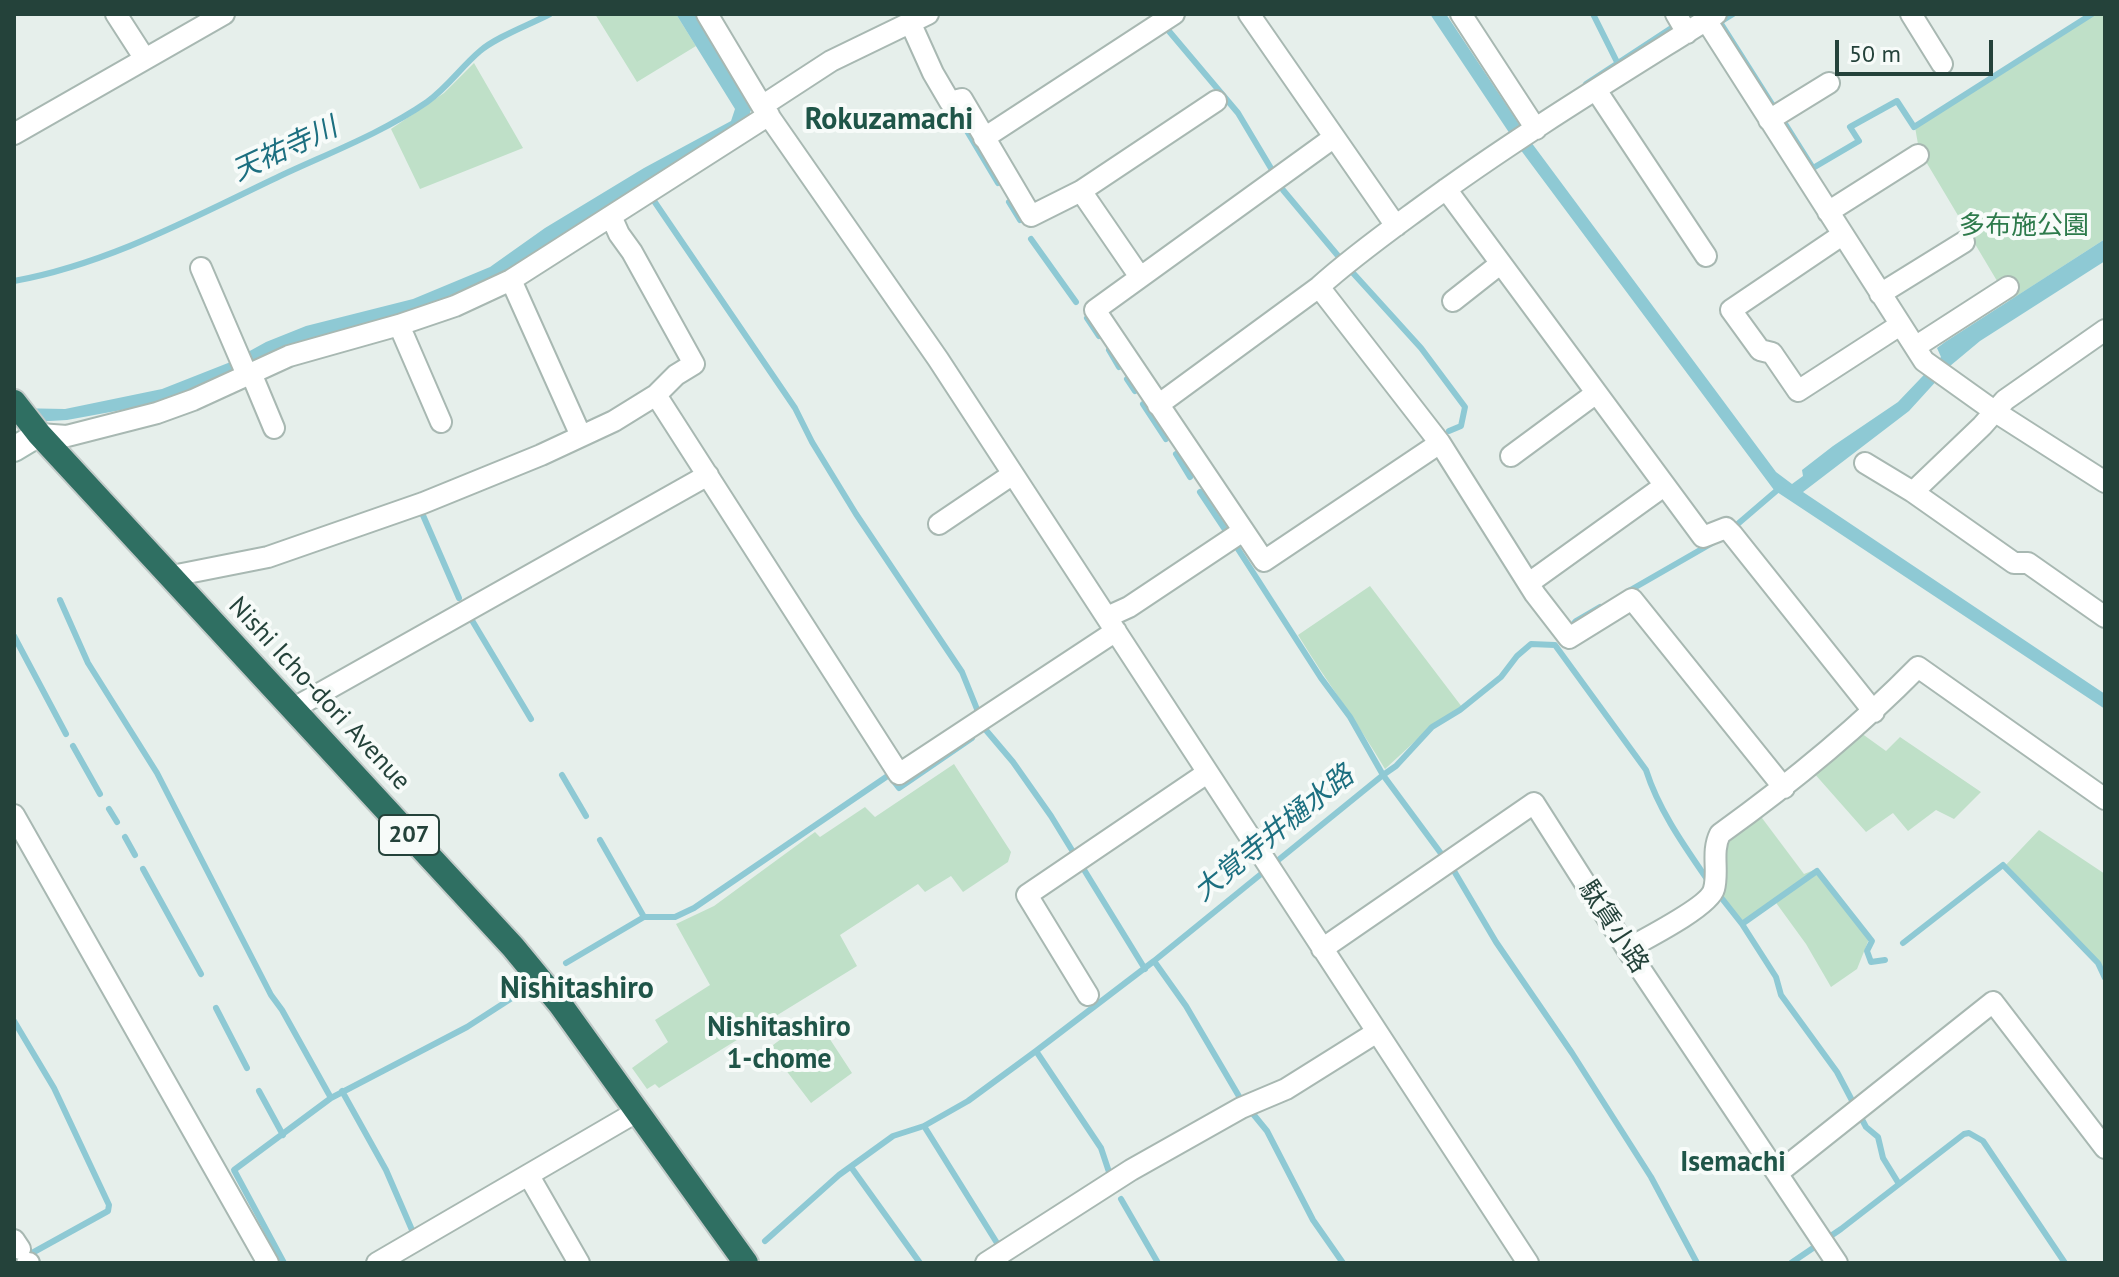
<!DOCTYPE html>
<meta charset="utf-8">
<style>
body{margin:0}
#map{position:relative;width:2119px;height:1277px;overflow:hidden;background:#e6efeb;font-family:"PT Sans",sans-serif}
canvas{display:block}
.frame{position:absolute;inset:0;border:16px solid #24423a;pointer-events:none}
.scale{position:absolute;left:1835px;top:40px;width:158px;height:36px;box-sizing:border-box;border:4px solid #24423a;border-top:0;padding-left:10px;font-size:24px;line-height:28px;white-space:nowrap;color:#24423a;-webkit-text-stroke:6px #f7fbf9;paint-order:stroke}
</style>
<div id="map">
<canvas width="2119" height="1277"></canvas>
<div class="frame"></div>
<div class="scale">50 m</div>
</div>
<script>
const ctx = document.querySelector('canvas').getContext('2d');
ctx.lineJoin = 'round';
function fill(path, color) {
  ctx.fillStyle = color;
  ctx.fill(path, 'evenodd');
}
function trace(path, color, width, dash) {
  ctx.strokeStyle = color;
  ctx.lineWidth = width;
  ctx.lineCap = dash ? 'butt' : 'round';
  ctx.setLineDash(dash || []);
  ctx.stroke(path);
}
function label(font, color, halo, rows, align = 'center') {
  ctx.font = font + ' "PT Sans","Noto Sans JP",sans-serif';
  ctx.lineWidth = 8;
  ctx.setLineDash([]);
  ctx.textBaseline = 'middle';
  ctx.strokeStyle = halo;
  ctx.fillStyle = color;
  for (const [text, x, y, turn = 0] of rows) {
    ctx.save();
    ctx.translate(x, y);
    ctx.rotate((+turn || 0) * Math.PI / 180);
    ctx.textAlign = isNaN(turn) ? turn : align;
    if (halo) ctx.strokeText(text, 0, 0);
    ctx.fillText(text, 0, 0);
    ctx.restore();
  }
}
const green = new Path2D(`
 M595 14H676L696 46 637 82Z
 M2095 14H2105V239L2009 301 1919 150 1915 127Z
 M474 63 523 148 420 189 391 129 444 93Z
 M1370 586 1462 707 1424 733 1385 769C1358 723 1326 681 1298 635Z
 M1861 733 1886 751 1900 737 1981 792 1954 819 1936 810 1908 831 1893 813 1866 832 1813 772Z
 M954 764 1011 852 1008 862 963 892 951 876 925 892 918 884 840 935 857 966 659 1088 655 1084 647 1089 632 1068 668 1042 655 1020 710 985 676 924 714 906 815 832 820 837 865 807 875 817Z
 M1759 814 1804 874 1814 870 1869 939 1857 969 1831 987 1806 944 1774 900 1742 921 1722 895 1723 839Z
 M2039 830 2105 874V981L2097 965 2003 868Z
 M818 1021 852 1073 811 1103 769 1048 804 1022Z`);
const water = new Path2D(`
 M676 14H695L751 110 746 125 506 272 414 311 301 342 270 354 228 379 165 402 67 420 14 423V408L65 409 162 389 228 363 266 342 306 326 413 299 490 267 545 228 644 168 731 121 735 109Z
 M1430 14H1446L1531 142 1776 472 1792 484 1803 476 1802 470 1833 446 1898 402 1941 357 1937 348 1945 342 2105 239V261L1980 341 1950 366 1909 411 1803 492 2105 694V709L1774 490 1520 149Z`);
const stream = new Path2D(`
 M1593 14 1617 62
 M1733 14 1720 22 1772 104
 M1168 30 1238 113 1272 170
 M1586 84 1673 27
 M958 116 998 183
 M1784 122 1813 168 1859 141 1850 127 1897 101 1914 127 2092 14
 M1283 190 1339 257
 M652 198 795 408 812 442 856 514 962 672 985 729 1013 762 1051 816 1145 969
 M1009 202 1020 220
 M1031 239 1076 302
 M1353 273 1421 348 1465 407 1461 426 1449 431
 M14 281C108 264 194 217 280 176 329 153 382 133 427 102 448 87 461 67 480 51 496 37 529 25 550 14
 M1087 318 1099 336
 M1109 350 1119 367
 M1127 379 1135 391
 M1143 404 1166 439
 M1176 454 1190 477
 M1200 492 1226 531
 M422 513 459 598
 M1733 528 1782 486
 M1236 546 1321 678 1350 717 1383 775 1396 766 1432 727 1460 710 1501 677 1517 656 1531 644 1555 645 1646 770C1659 811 1685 847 1709 882
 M1627 592 1714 542
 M60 600 88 663 157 773 271 995 282 1010 331 1098
 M470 617 531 719
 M1570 628 1576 621 1600 607
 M14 636 66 734
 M73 746 100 794
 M562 775 586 816
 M109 809 117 822
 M125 837 135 855
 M600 840 644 917
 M143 869 201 974
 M1716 891 1742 924 1776 977 1781 995 1837 1072 1866 1127 1878 1137 1883 1158 1899 1184
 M1742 924 1817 871 1872 941 1867 951 1871 962 1885 960
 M1903 943 2003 865 2098 963 2105 978
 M1154 961 1186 1006 1240 1098 1267 1131 1313 1220 1343 1263
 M566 963 644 917H675L694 908 889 775 899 788 972 738
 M216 1008 247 1068
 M14 1021 54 1088 109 1205 108 1211 14 1263
 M1036 1051 1101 1148 1109 1172
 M259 1091 283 1135
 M342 1091 386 1170 412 1230
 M924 1126 997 1243
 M851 1167 920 1263
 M1121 1199 1158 1263
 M765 1241 839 1175 893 1136 924 1126 968 1101 1036 1051 1154 961 1383 775 1454 871 1496 942 1572 1053 1651 1177 1697 1263
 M284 1263 234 1170 331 1098 467 1027 515 996
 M1791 1263 1841 1229 1964 1134 1969 1133 1983 1141 2065 1263`);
const street = new Path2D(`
 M116 14 145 59
 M707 14 762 106 938 359 1528 1263
 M1249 14 1396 226
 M1461 14 1536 129
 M1676 14 1687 33
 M1911 14 1942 64
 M1706 20 1924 361 1994 411 2105 482
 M910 22 933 73 950 102 962 99 1031 216 1081 191 1216 101
 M1596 90 1706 256
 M762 106 831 61 928 14
 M1769 120 1829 83
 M14 134 224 14
 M984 138 1174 14
 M1333 138 1095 310 1264 561 1440 443
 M1446 189 1703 537 1726 528 1732 534 1874 712
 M1081 191 1140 277
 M1828 212 1918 155
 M611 216 619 234 632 252 694 364 676 375 656 395 899 774 1116 631
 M1842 235 1731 310 1760 350 1772 353 1798 391 1900 325
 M201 268 247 375
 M511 280 581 436
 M1319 287 1440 443 1535 594 1569 638 1632 599 1784 788
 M1880 294 1964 242
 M1453 301 1500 264
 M399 325 441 422
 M2105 330 2005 400 1982 426 1913 492 2014 563H2028L2105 617
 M1915 347 2008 287
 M251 373 274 428
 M1158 405 1319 287C1351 258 1386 233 1420 208 1515 138 1616 77 1716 14
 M39 434 67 436 157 413 193 400 289 356 399 325 455 306 511 280 769 115
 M1511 456 1595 394
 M1865 463 1913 492
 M939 524 1013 474
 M172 576 268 557 423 503 541 455 614 421 656 395
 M1529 583 1664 486
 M1107 617 1129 607 1243 531
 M294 708 708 475
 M14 815 268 1263
 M1322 949 1534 803 1627 949 1837 1263
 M1627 949C1645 939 1710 906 1714 889 1719 871 1711 852 1720 834 1791 783 1857 729 1918 667L2105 799
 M1088 995 1027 895 1207 773
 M1778 1173 1993 1002 2105 1148
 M529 1176 579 1263
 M14 1240 20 1249
 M27 1263H29
 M377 1263 638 1111
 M986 1263 1131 1170 1241 1108 1286 1089 1377 1032`);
const secondary = new Path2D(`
 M14 449 39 434`);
const highway = new Path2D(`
 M14 402 39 434 513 947 560 1004 746 1263`);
const shields = [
 [409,835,60]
];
const shieldNames = [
 ["207",409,835]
];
const parkNames = [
 ["多布施公園",2024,227]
];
const streetNames = [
 ["Nishi Icho-dori Avenue",319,694,47],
 ["駄賃小路",1613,927,57]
];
const waterNames = [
 ["天祐寺川",285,150,-25],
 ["大覚寺井樋水路",1274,834,-39]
];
const neighbourhoodNames = [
 ["Nishitashiro",779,1028],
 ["1-chome",779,1060],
 ["Isemachi",1733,1163]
];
const quarterNames = [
 ["Rokuzamachi",889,120],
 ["Nishitashiro",577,989]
];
fill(green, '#bfe0c8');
fill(water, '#8ec9d4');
trace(stream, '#8ec9d4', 6);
trace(street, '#a8b8b2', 24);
trace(secondary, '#a4bbb3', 28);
trace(highway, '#c2cac8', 28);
trace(street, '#fff', 20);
trace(secondary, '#fff', 24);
trace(highway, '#2f6f62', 24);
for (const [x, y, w] of shields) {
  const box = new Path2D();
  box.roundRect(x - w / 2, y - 20, w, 40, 6);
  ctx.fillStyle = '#f7fbf9';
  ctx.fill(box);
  trace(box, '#24423a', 2);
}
label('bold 24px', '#24423a', null, shieldNames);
label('26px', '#2d7a4b', '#f7fbf9', parkNames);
label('26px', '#24423a', '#f7fbf9', streetNames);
label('italic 28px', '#1c6f80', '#f7fbf9', waterNames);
label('bold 28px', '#1f5548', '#f7fbf9', neighbourhoodNames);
label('bold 30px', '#1f5548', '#f7fbf9', quarterNames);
</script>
